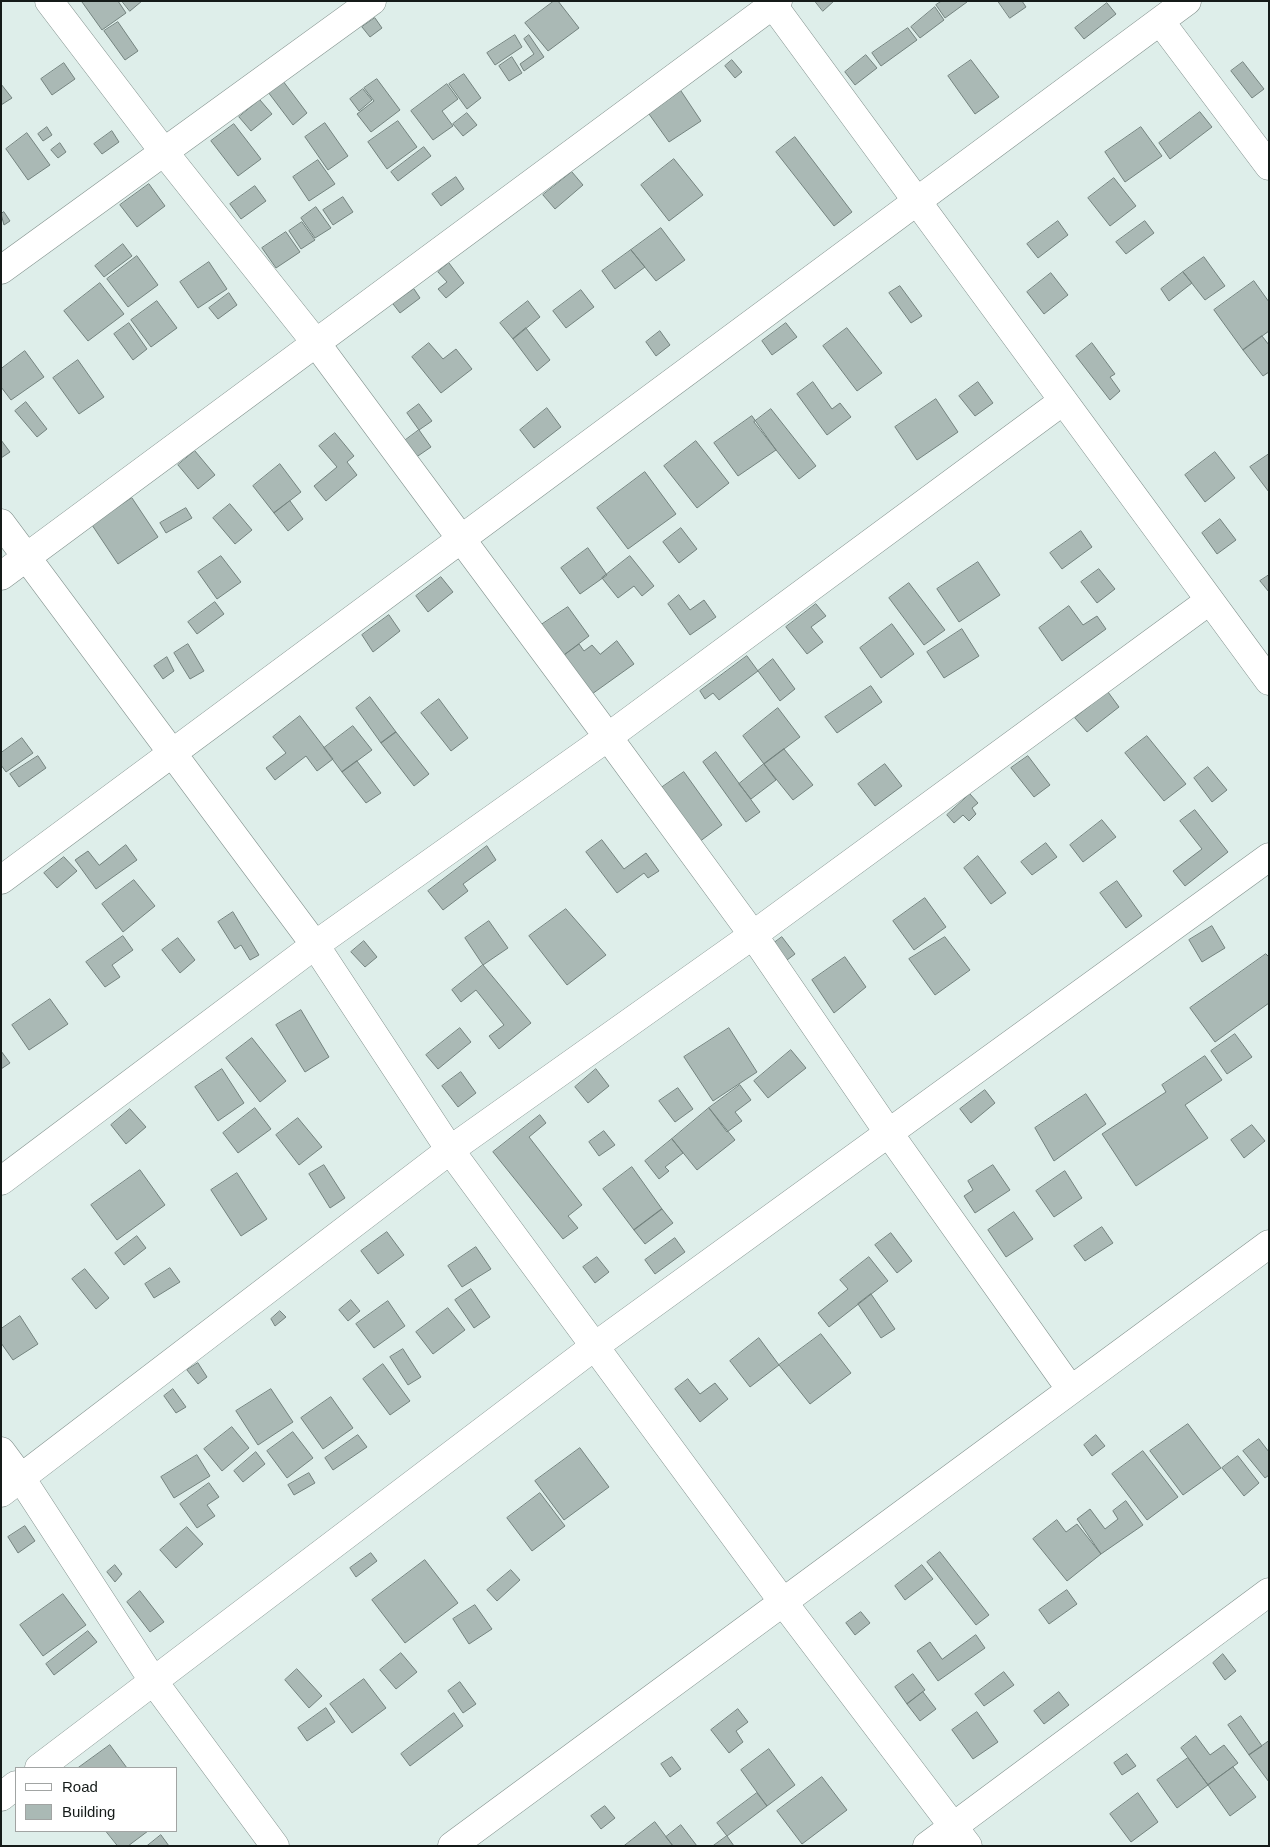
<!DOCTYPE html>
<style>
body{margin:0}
#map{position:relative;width:1270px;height:1847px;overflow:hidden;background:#deeeea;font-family:Helvetica,sans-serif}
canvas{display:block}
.frame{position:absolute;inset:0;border:2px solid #151b19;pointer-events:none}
.legend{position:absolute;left:15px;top:1767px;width:162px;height:65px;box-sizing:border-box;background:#fff;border:1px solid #a1a4a3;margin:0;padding:6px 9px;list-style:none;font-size:15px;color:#151b19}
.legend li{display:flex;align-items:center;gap:10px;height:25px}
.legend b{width:25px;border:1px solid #a1a4a3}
</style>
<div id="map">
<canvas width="1270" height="1847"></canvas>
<div class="frame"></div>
<ul class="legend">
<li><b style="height:6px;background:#fff"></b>Road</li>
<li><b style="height:14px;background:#aab9b5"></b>Building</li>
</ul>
</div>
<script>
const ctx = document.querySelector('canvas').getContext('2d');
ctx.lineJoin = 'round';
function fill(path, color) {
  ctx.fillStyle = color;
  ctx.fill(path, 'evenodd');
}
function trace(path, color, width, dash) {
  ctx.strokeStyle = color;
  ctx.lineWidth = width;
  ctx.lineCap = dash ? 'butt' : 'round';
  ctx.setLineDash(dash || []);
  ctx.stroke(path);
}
const building = new Path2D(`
 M84 1H118L126 13 102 30 82 2Z
 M122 1H142L130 11Z
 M554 1H558L579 28 548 51 525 23Z
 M815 1H834L823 11Z
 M942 1H966L967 2 945 18 936 5Z
 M998 1H1022L1026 7 1010 18Z
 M1107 3 1116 14 1084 39 1075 28Z
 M935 7 944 20 920 38 911 27Z
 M375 18 382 28 370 37 362 27Z
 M118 22 138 51 125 60 104 31Z
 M908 28 917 40 881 66 872 53Z
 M515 35 522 47 495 65 487 53Z
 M529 35 544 57 524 71 520 64 534 54 524 39Z
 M866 55 877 68 855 85 845 72Z
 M512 57 522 73 509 81 499 66Z
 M732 60 742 72 735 78 725 66Z
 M971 60 999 97 975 114 948 76Z
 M1243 62 1264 89 1252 98 1231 71Z
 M64 63 75 79 52 95 41 79Z
 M464 74 481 98 467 109 449 84Z
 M377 79 400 110 371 132 357 114 374 101 364 88Z
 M283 81 307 113 293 125 268 92Z
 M1 84 12 98 1 105Z
 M447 84 458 99 442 111 453 126 433 140 411 111Z
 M363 89 372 100 359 111 350 99Z
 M681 91 701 121 669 142 649 114Z
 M260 100 272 114 251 131 239 117Z
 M1200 112 1212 127 1170 159 1159 143Z
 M467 113 477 125 463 136 453 124Z
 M398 121 417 147 387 169 368 142Z
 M325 123 348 156 328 170 305 137Z
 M234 124 261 159 238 176 211 141Z
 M47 127 52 135 43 141 38 134Z
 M1141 127 1162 156 1125 182 1105 152Z
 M112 131 119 142 102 154 94 144Z
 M27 133 50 165 28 180 6 149Z
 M795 137 852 212 834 226 776 152Z
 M60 143 66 152 58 158 51 150Z
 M424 147 431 156 398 181 391 172Z
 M674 159 703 195 669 221 641 185Z
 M318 160 335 184 309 201 293 177Z
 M572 172 583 185 555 209 543 195Z
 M456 177 464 189 441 206 432 194Z
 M1114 178 1136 206 1110 226 1088 198Z
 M149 184 165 206 137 227 120 205Z
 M255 186 266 201 241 219 230 204Z
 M343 197 353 212 333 225 323 210Z
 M316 207 331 228 315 238 301 218Z
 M4 212 10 221 4 225 1 214Z
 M1058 221 1068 235 1038 258 1027 244Z
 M1145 221 1154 233 1126 254 1116 242Z
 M302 222 315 240 301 249 289 231Z
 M661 228 685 260 656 281 631 250Z
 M286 232 300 252 276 268 262 248Z
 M123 244 132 256 104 277 95 266Z
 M631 250 645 267 615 289 602 271Z
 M137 256 158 285 128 307 107 279Z
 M1204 257 1225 286 1205 300 1183 272Z
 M209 262 227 289 198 308 180 282Z
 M449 263 464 283 446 298 438 289 447 282 438 272Z
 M1183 272 1192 283 1169 301 1161 289Z
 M1051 273 1068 295 1044 314 1027 292Z
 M1254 281 1269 302V331L1243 350 1214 310Z
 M100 283 124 314 88 341 64 311Z
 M900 286 922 316 911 323 889 293Z
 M414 289 420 298 400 313 393 304Z
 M581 290 594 307 566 328 553 311Z
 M229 293 237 305 218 319 209 308Z
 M157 301 177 328 151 347 131 320Z
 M528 301 540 317 513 339 500 323Z
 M129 323 147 349 133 360 114 334Z
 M786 323 797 337 772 355 762 341Z
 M526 328 550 360 537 371 513 339Z
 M847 328 882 373 857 391 823 346Z
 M660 331 670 345 656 356 646 342Z
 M1262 336 1269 345V372L1263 376 1243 350Z
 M429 343 443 359 456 349 472 369 441 393 412 357Z
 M1092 343 1115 374 1110 377 1120 391 1110 400 1076 356Z
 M25 351 44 377 11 400 1 387V369Z
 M78 360 104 397 79 414 53 378Z
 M813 382 832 409 840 403 851 417 827 435 797 394Z
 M978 382 993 403 975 416 959 396Z
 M936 399 958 432 917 460 895 427Z
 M26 402 47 429 37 437 15 411Z
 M419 404 432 421 419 430 407 413Z
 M547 408 561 427 534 448 520 430Z
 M771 409 816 466 799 479 754 422Z
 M752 416 776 450 738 476 714 443Z
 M419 430 431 447 415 458 403 442Z
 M335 433 354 456 347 462 357 475 326 501 314 486 337 467 319 446Z
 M1 440 10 452 1 458Z
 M696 441 729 483 697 508 664 466Z
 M195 451 215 475 198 489 178 465Z
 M1215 452 1235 478 1205 502 1185 475Z
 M1269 454V492L1250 467Z
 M280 464 301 492 274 513 253 486Z
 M645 472 676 514 628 549 597 508Z
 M132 498 158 537 118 564 92 525Z
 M290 501 303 519 288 531 274 513Z
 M230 504 252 530 235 544 213 518Z
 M186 508 192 518 166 533 160 523Z
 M1220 519 1236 540 1217 554 1202 533Z
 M681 528 697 549 679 563 663 542Z
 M1081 531 1092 547 1062 569 1050 553Z
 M588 548 607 575 580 594 561 568Z
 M221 556 241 582 217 599 198 572Z
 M630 556 654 586 642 596 634 586 618 598 602 578Z
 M978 562 1000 595 959 622 937 589Z
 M1099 569 1115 589 1097 603 1081 582Z
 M1269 575V592L1260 581Z
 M441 577 453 592 428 612 416 596Z
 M909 583 945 630 924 645 889 598Z
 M679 595 690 610 704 600 716 617 690 635 668 604Z
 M215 602 224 614 197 634 188 622Z
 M816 604 826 616 811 627 823 642 807 654 786 627Z
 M1069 606 1083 625 1097 616 1106 629 1062 661 1039 628Z
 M568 607 589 636 564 655 541 625Z
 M389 615 400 631 373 652 362 635Z
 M892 624 914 654 881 678 860 648Z
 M962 629 979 656 944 678 927 652Z
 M617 641 634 664 592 694 564 655 579 644 584 651 592 645 600 654Z
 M188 644 204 671 190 679 174 653Z
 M747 656 758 671 719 700 713 693 705 699 700 691Z
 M167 657 174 671 163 679 154 666Z
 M773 659 795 689 780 701 758 671Z
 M871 686 882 702 837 733 825 717Z
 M1108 692 1119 707 1087 732 1075 718Z
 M370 697 396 732 381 743 356 708Z
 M439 699 468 738 451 751 421 713Z
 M778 708 800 737 764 764 743 736Z
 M300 716 333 759 317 771 306 756 275 780 266 768 286 753 273 737Z
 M353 726 372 750 342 772 324 748Z
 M396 732 429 774 414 786 381 743Z
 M1147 736 1186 784 1164 801 1125 753Z
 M22 738 33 753 6 772 1 765V753Z
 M784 749 813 785 793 800 764 764Z
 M716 752 760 812 746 822 703 762Z
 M38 756 46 768 19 787 10 774Z
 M1028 756 1050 785 1034 797 1011 768Z
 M357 761 381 793 366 803 342 772Z
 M764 764 776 780 751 799 739 784Z
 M885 764 902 786 875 806 858 784Z
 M1208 767 1227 790 1212 802 1194 778Z
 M684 772 722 825 699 842 661 788Z
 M970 794 978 803 972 808 976 814 969 821 963 815 954 823 947 815Z
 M1195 810 1228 852 1185 886 1173 871 1202 849 1180 821Z
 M1102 820 1116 837 1083 862 1070 845Z
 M602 840 624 869 646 853 659 871 648 878 644 873 617 893 586 852Z
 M1046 843 1057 857 1032 875 1021 862Z
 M126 845 137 860 96 889 75 860 88 851 99 865Z
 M487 846 496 860 463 884 468 891 443 910 428 891Z
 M978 856 1006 893 991 904 964 868Z
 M64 857 77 871 57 888 44 873Z
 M134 880 155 906 123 932 102 904Z
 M1117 881 1142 916 1126 928 1100 893Z
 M925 898 946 927 914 950 893 921Z
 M566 909 606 955 567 985 529 936Z
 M233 912 259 955 250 960 241 945 235 949 218 922Z
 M489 921 508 948 483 965 465 938Z
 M1212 926 1225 948 1202 962 1189 940Z
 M123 936 133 950 112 965 120 977 105 987 86 962Z
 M782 937 795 954 787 960 774 943Z
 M945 937 970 970 935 995 909 959Z
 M178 938 195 960 180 973 162 950Z
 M364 941 377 957 365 967 351 952Z
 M1266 954 1269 957V1003L1215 1042 1190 1008Z
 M845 957 866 987 834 1013 812 980Z
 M483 965 531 1023 499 1049 489 1036 504 1025 476 990 461 1002 452 990Z
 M50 999 68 1024 29 1050 12 1025Z
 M301 1010 329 1057 305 1072 276 1025Z
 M460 1028 471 1042 438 1069 426 1055Z
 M729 1028 757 1072 713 1101 684 1057Z
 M1235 1034 1252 1057 1227 1074 1211 1051Z
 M252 1038 286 1081 260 1102 226 1058Z
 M791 1050 806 1068 768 1098 754 1081Z
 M1 1051 10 1063 1 1069Z
 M1205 1056 1222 1080 1185 1105 1208 1138 1136 1186 1102 1134 1166 1092 1162 1085Z
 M222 1069 244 1103 218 1121 195 1087Z
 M596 1069 609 1086 588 1103 575 1087Z
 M461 1072 476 1093 458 1107 442 1086Z
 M740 1085 751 1100 735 1112 742 1121 727 1132 709 1108Z
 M678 1088 693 1109 675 1122 659 1101Z
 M985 1090 995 1103 971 1123 960 1109Z
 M1086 1094 1106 1124 1054 1161 1035 1128Z
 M255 1108 271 1129 238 1153 223 1133Z
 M709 1108 735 1140 697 1170 672 1139Z
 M130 1109 146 1127 126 1144 111 1125Z
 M540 1115 546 1123 529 1137 582 1205 568 1216 578 1228 563 1239 493 1152Z
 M298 1118 322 1147 299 1165 276 1135Z
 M1252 1125 1265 1141 1244 1158 1231 1140Z
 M604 1131 615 1145 599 1156 589 1142Z
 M672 1139 683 1153 665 1167 669 1171 659 1179 645 1161Z
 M324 1165 345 1198 330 1208 309 1174Z
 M993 1165 1010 1190 975 1213 964 1196 973 1190 968 1181Z
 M632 1167 662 1209 634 1230 603 1189Z
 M140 1170 165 1205 117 1240 91 1205Z
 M1065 1171 1082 1198 1054 1217 1036 1191Z
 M237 1173 267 1219 241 1236 211 1190Z
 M662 1209 673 1223 645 1244 634 1230Z
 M1014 1212 1033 1239 1006 1257 988 1230Z
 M1102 1227 1113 1243 1085 1261 1074 1246Z
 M387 1232 404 1255 378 1274 361 1251Z
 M891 1233 912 1261 897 1273 875 1245Z
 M137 1236 146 1248 124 1265 115 1253Z
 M675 1238 685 1252 655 1274 645 1260Z
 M476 1247 491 1269 462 1287 448 1266Z
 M597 1257 609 1272 595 1283 583 1267Z
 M869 1257 888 1281 829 1327 818 1313 848 1289 840 1280Z
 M170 1268 180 1282 154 1298 145 1284Z
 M85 1269 109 1298 96 1309 72 1279Z
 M471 1289 490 1317 474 1328 455 1300Z
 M871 1294 895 1329 881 1338 858 1304Z
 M351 1300 360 1311 348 1321 339 1310Z
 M388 1301 405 1326 374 1348 356 1324Z
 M448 1308 465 1330 433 1354 416 1332Z
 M280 1311 286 1317 275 1326 271 1319Z
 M20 1316 38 1344 13 1360 1 1343V1329Z
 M821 1334 851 1373 810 1404 779 1365Z
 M759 1338 779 1365 750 1387 730 1361Z
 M403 1349 421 1377 408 1385 390 1357Z
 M198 1363 207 1377 198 1384 187 1370Z
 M383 1364 410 1401 390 1415 363 1379Z
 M688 1379 700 1394 715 1383 728 1399 700 1422 675 1389Z
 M173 1389 186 1407 176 1413 164 1396Z
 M271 1389 293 1422 258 1445 236 1411Z
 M331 1397 353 1428 323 1449 301 1418Z
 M1188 1424 1221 1468 1183 1495 1150 1451Z
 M232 1427 249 1448 222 1471 204 1449Z
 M293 1432 313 1458 287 1478 267 1451Z
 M358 1435 367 1447 333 1470 325 1458Z
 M1096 1435 1105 1446 1092 1456 1084 1445Z
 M1259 1439 1269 1452V1475L1265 1478 1243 1451Z
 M580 1448 609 1487 564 1520 535 1481Z
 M1143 1451 1178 1497 1147 1520 1112 1474Z
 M256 1452 265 1464 243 1482 234 1471Z
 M197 1455 210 1476 174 1498 161 1477Z
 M1238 1456 1259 1483 1244 1496 1222 1468Z
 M309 1473 315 1483 294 1495 288 1485Z
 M209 1483 219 1497 207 1505 215 1516 197 1528 180 1504Z
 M540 1493 565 1526 532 1551 507 1518Z
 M1126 1501 1143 1525 1101 1554 1077 1519 1090 1509 1105 1529 1118 1519 1113 1511Z
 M1057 1520 1066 1532 1077 1524 1101 1554 1067 1581 1033 1539Z
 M25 1526 35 1541 18 1553 8 1537Z
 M187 1527 203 1544 176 1568 160 1550Z
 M940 1552 989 1615 976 1625 927 1562Z
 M371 1553 377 1561 356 1577 350 1568Z
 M425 1560 458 1603 405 1643 372 1600Z
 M115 1565 122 1574 115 1582 107 1572Z
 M922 1565 933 1579 905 1600 895 1586Z
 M511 1570 520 1580 497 1601 487 1590Z
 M1067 1590 1077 1604 1049 1624 1039 1610Z
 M140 1591 164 1622 150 1632 127 1602Z
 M63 1594 86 1625 43 1656 20 1625Z
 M475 1605 492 1629 469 1644 453 1619Z
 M861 1612 870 1623 855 1635 846 1623Z
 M88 1631 97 1642 54 1675 46 1664Z
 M976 1635 985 1648 938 1681 917 1651 930 1642 942 1659Z
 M401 1653 417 1672 396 1689 380 1670Z
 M1223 1654 1236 1671 1225 1680 1213 1663Z
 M297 1669 322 1696 309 1708 285 1680Z
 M1004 1672 1014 1685 984 1706 975 1694Z
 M913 1674 925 1690 907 1704 895 1687Z
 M364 1679 386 1708 352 1733 330 1704Z
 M460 1682 476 1704 463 1713 448 1691Z
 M923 1692 936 1709 920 1721 907 1704Z
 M1059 1692 1069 1705 1044 1724 1034 1711Z
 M326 1708 335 1722 307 1741 298 1728Z
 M738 1709 748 1722 736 1731 743 1742 729 1753 711 1730Z
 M977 1712 998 1742 973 1759 952 1730Z
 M454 1713 463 1726 410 1766 401 1754Z
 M1241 1716 1262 1746 1249 1755 1228 1725Z
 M1196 1736 1210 1755 1224 1745 1238 1763 1208 1785 1181 1748Z
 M1269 1741V1782L1249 1755Z
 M110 1745 127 1768H78Z
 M769 1749 795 1785 767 1806 741 1770Z
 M1127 1754 1136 1766 1122 1775 1114 1763Z
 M672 1757 681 1769 670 1777 661 1764Z
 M1188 1758 1208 1785 1177 1808 1157 1780Z
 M1233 1767 1256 1797 1230 1816 1208 1785Z
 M822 1777 847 1810 802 1844 777 1811Z
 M757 1793 767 1806 727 1836 717 1823Z
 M1138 1793 1158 1822 1131 1842 1110 1814Z
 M605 1806 615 1818 601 1829 591 1816Z
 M655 1822 673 1846H624Z
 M681 1825 697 1846H673L666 1837Z
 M106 1831H148L128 1846H118Z
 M161 1835 169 1846H147Z
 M727 1836 734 1846H713Z`);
const street = new Path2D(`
 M49 1 164 152 316 343 608 737 753 935 888 1132 1071 1390
 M1160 21 1269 166
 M1 270 372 1
 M1 523 315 945 450 1150 783 1602 968 1846
 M1 576 778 1
 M1 880 1187 1
 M1 1181 315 945 608 737 1063 401
 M1 1451 21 1478 154 1682 275 1846
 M1 1493 450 1150 753 935 1209 601
 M39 1768 595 1346 1269 857
 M1 1797 16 1785
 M452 1846 1269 1244
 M927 1846 1269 1592`);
const secondary = new Path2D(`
 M770 1 1269 681`);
fill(building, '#aab9b5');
trace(building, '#74837f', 1);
trace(street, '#83928e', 29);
trace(secondary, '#83928e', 29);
trace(street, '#fff', 28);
trace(secondary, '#fff', 28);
</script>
